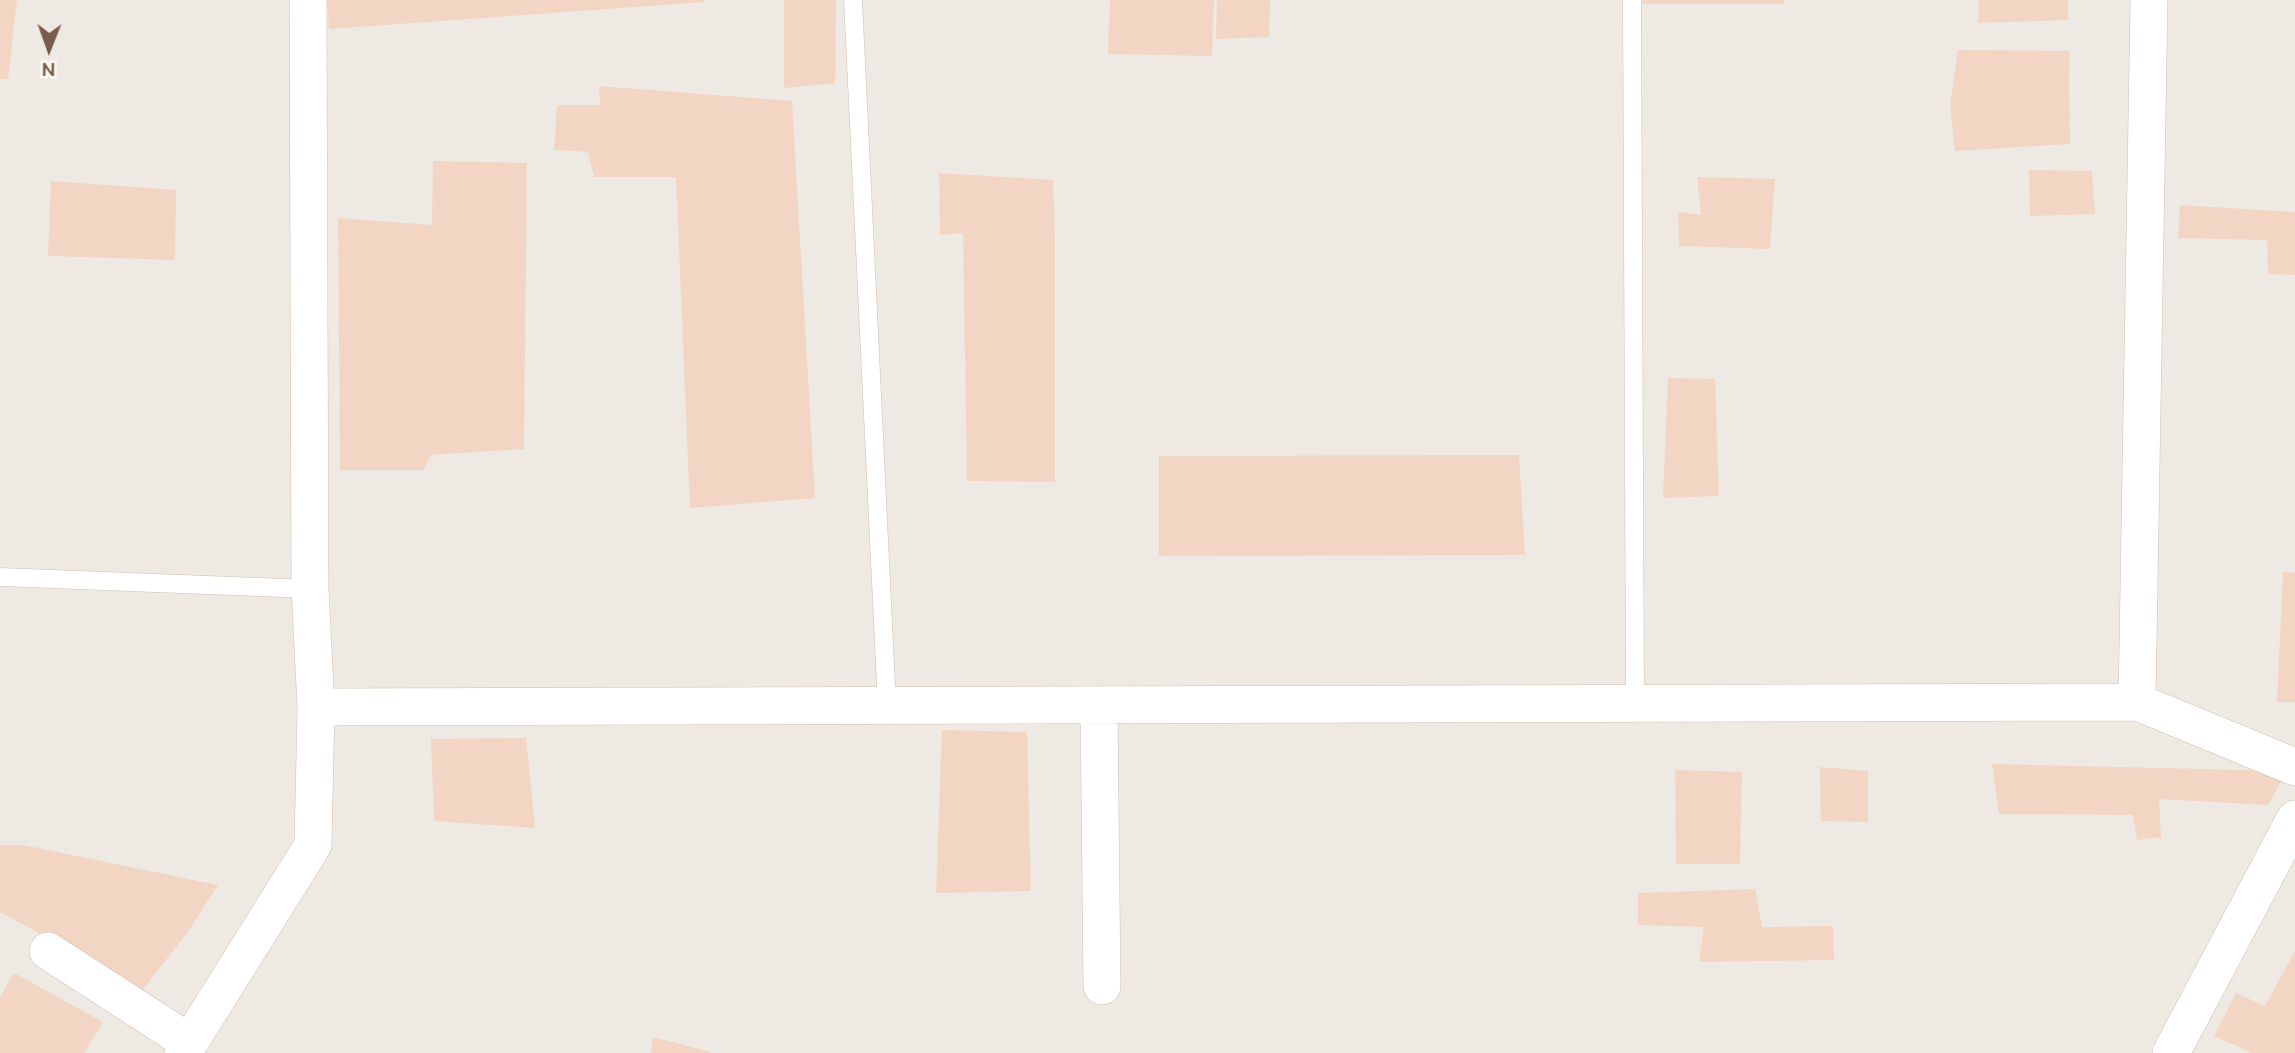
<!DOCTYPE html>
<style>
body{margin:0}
#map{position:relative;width:2295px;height:1053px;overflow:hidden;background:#fdf6ec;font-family:Ubuntu,sans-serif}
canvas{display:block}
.north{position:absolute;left:14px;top:14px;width:70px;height:70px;-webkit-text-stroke:5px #fffaf3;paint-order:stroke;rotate:181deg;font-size:19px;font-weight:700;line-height:28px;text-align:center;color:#7a5c4d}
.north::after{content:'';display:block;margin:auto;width:24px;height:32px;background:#7a5c4d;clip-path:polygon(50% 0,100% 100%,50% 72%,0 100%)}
</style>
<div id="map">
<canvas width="2295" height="1053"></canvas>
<div class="north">N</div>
</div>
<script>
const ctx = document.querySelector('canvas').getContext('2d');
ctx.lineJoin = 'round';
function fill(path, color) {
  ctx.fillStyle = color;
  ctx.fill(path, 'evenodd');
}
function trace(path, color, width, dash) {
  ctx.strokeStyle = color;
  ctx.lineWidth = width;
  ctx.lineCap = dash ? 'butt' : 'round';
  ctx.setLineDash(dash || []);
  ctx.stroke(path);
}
const industrial = new Path2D(`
 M0 0H2295V1053H0Z`);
const building = new Path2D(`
 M0 0H17L8 79H0Z
 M327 0H705V2L329 29Z
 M784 0H836L835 83 784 88Z
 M1110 0H1214L1212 56 1108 54Z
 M1217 0H1270L1269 37 1216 39Z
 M1643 0H1784V4H1643Z
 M1979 0H2068V20L1978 23Z
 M1958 50 2069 51 2070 144 1955 151 1950 105Z
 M599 86 792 101 815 498 690 508 676 177H594L588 152 554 150 557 105H600Z
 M433 161 527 163 524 449 431 455 423 470H340L338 218 432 225Z
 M2029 170 2092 171 2095 214 2030 216Z
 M939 173 1053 180 1055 234V482L967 481 963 233 940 235Z
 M1697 177 1775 179 1770 249 1679 246 1678 212 1701 215Z
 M51 181 176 190 175 260 48 256Z
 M2180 205 2295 212V275L2268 274 2267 240 2178 238Z
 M1668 378 1715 379 1719 496 1663 498Z
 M1519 455 1525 555 1159 556V456Z
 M2283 572 2295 573V702H2277Z
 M942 730 1027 732 1031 891 936 893Z
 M526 738 535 828 434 821 431 739Z
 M1992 764 2287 771 2268 805 2159 799 2161 837 2137 840 2133 815 1999 814Z
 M1820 767 1868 771V822L1821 821Z
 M1675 770 1742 772 1740 864H1676Z
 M0 845H23L218 885 187 933 137 997 73 952 0 912Z
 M1755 889 1762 927 1833 926 1834 960 1699 962 1704 927 1638 925V893Z
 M2295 951V1053H2252L2214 1036 2236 993 2265 1006Z
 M14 973 103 1022 84 1053H0V997Z
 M653 1037 711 1052 710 1053H651Z`);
const lane = new Path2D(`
 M853 0 887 706
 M1632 0 1635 703
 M0 577 310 589`);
const street = new Path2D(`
 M2137 702 2295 767
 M1099 705 1102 986
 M316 707 2137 702 2149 0
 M48 951 189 1042
 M183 1053 313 845 316 707 310 589 308 0
 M2171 1053 2295 819`);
fill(industrial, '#efe9e4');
fill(building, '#f3d5c3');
trace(lane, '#d1beb0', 19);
trace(street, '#d1beb0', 38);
trace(lane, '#fff', 18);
trace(street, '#fff', 37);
</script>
